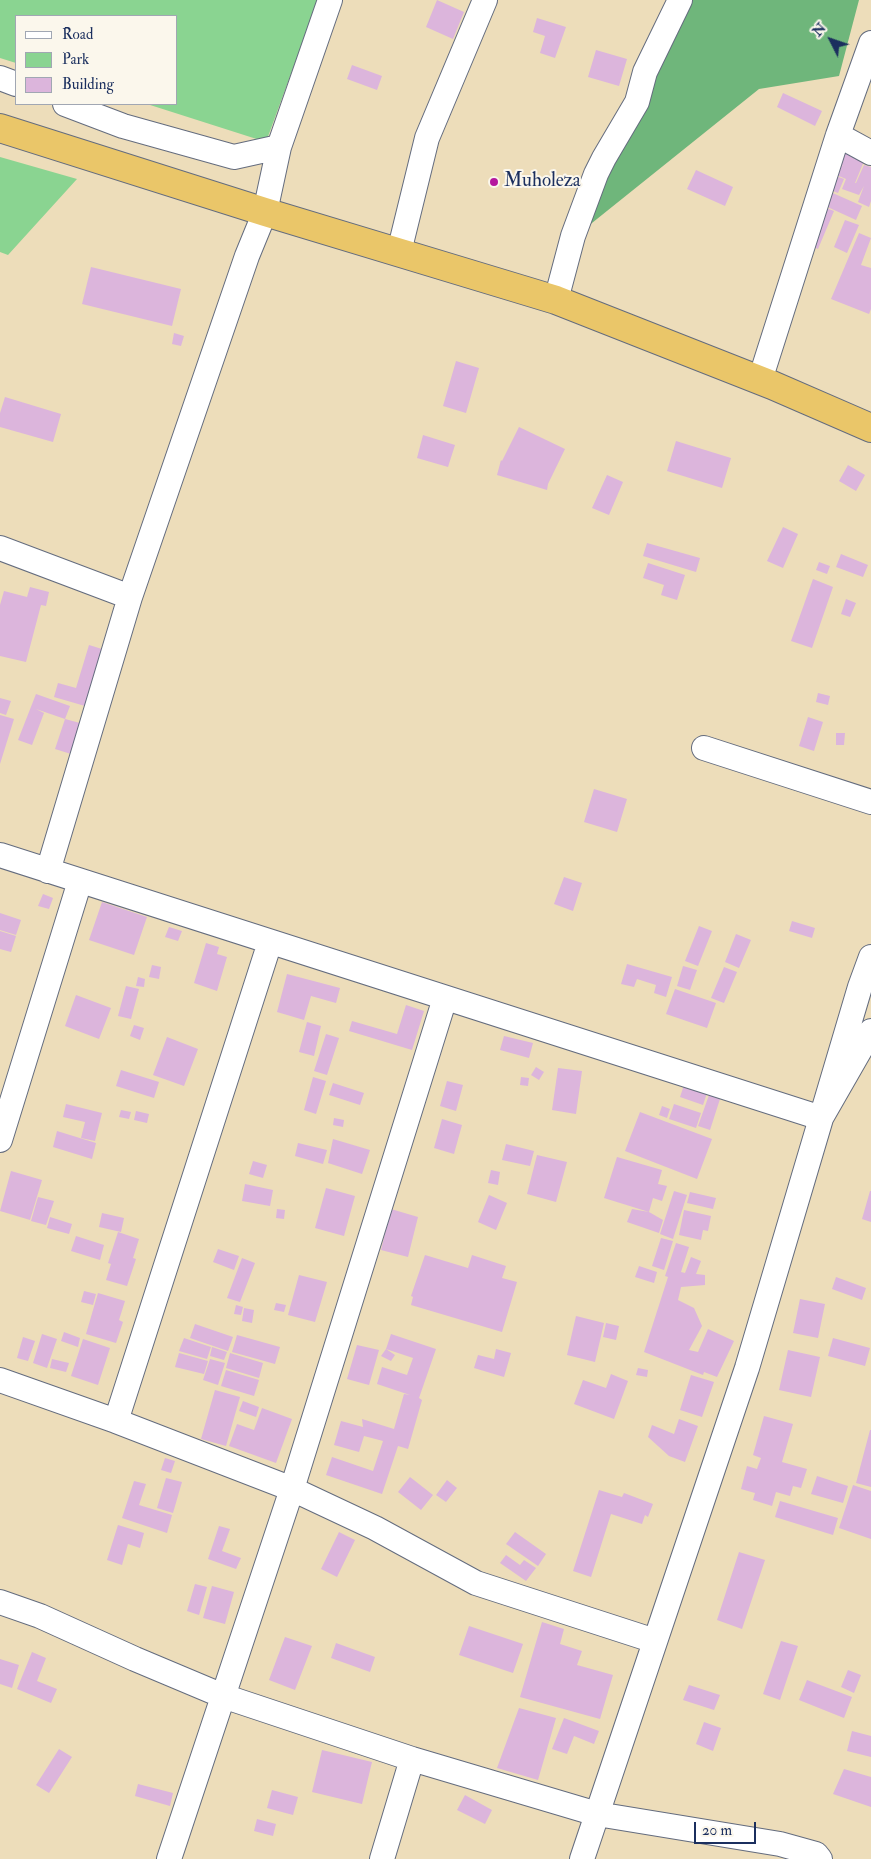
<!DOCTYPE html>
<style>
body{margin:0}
#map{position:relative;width:871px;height:1859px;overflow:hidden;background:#edddba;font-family:"IM FELL Double Pica",serif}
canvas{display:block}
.legend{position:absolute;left:15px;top:15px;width:162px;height:90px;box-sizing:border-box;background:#fbf7ec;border:1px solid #a1a7b3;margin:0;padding:6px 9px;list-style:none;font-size:15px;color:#1b2f5e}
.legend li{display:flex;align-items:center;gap:10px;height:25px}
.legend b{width:25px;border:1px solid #a1a7b3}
.north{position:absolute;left:806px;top:15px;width:50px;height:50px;-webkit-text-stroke:4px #fbf7ec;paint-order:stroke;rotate:311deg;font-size:14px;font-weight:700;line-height:20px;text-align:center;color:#1b2f5e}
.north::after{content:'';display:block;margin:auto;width:18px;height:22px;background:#1b2f5e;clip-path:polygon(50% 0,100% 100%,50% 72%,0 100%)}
.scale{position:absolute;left:694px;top:1822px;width:62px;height:22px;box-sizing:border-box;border:2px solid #1b2f5e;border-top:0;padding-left:6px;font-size:15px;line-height:18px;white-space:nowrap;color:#1b2f5e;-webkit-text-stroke:4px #fbf7ec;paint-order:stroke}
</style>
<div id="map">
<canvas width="871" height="1859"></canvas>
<ul class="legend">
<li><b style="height:6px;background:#fff"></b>Road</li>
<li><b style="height:14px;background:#8ad491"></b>Park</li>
<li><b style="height:14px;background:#dcb5dc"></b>Building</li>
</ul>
<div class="north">N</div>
<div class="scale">20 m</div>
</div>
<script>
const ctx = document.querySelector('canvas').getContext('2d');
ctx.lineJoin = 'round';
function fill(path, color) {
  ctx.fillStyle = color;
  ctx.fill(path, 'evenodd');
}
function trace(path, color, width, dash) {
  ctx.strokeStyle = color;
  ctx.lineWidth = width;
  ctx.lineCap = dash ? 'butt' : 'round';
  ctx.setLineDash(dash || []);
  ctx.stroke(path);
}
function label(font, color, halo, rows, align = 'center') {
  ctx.font = font + ' "IM FELL Double Pica",serif';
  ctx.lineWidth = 4;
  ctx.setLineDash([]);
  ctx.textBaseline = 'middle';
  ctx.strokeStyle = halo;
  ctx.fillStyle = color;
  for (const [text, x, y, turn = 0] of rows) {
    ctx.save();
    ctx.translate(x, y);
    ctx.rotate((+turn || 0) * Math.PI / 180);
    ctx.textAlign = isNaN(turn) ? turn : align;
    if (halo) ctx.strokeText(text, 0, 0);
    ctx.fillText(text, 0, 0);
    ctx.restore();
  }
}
const green = new Path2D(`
 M0 0H318L266 142 147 104H176V16H16V63L0 58Z
 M0 157 77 179 8 255 0 252Z`);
const forest = new Path2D(`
 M693 0H859L839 76 759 89 582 231 675 31Z`);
const building = new Path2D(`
 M437 0 464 12 453 39 426 27Z
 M537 18 566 27 555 58 540 53 545 36 533 32Z
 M596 50 627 59 619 86 588 77Z
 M352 65 382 76 377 90 347 79Z
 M783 93 822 111 815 126 777 107Z
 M842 152 864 161 855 183H856L864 165 871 167V201L869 207 858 202 864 186 859 195 842 189 846 179 834 174 838 164 844 166 838 163Z
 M696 170 733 187 725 206 687 189Z
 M833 175 844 179 838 193 828 189Z
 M826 190 862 206 856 220 821 204Z
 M821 206 834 211 818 249 805 243Z
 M845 220 859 225 847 253 834 247Z
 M859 233 871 238 861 265 871 268V309L869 314 831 299Z
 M91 267 181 289 172 326 82 304Z
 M174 333 184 336 181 346 172 344Z
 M456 361 479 368 466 413 443 406Z
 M5 397 61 414 53 442 0 427V413Z
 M519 427 565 449 548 484 547 490 497 475 501 460 502 461Z
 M423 435 455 445 448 467 417 458Z
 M676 441 731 458 722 488 667 471Z
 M848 465 865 475 856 491 839 481Z
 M607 475 623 482 609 515 592 508Z
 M783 527 798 534 783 568 767 561Z
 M647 543 700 558 696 572 643 556Z
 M841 554 868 565 863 577 836 567Z
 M819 562 830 566 827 574 816 570Z
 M648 563 685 575 677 600 661 595 664 585 643 578Z
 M813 579 833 587 812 648 791 641Z
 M30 587 49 592 46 606 41 605 26 662 0 656V605L4 591 27 597Z
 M846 599 856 603 850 617 841 614Z
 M89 645 102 649 85 706 54 697 58 683 76 688Z
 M818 693 830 696 828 705 816 702Z
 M36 694 70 706 65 719 36 709 44 713 32 745 18 740Z
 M0 698 11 701 6 715 0 713Z
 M0 715 14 719 0 764Z
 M808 717 823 722 814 751 799 746Z
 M65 719 80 723 71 754 55 749Z
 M836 733H845L844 745H836Z
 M594 789 627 799 617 832 584 822Z
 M564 877 582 883 573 911 554 904Z
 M43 894 53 898 49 909 38 906Z
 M102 902 147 917 134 955 89 940Z
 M0 913 21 920 16 935 0 930Z
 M792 921 815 928 812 938 789 931Z
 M699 926 712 931 698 966 685 961Z
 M169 927 182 931 178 941 165 937Z
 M0 931 16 936 11 952 0 949Z
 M736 934 751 940 739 968 725 962Z
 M206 943 219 947 217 954 227 957 217 991 194 983Z
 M627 964 672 977 666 997 654 993 656 985 637 979 634 987 621 984Z
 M152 965 161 967 159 979 149 977Z
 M683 966 697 970 690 990 677 986Z
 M724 967 737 972 724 1003 711 998Z
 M287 974 340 988 336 1003 311 996 304 1020 277 1012Z
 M138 977 145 979 144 987 136 986Z
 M126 986 139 989 131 1019 118 1016Z
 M675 989 716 1003 707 1028 666 1014Z
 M76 995 111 1008 99 1039 65 1026Z
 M406 1005 424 1011 412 1050 349 1031 352 1021 397 1034Z
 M307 1022 321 1026 314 1056 299 1052Z
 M134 1025 144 1028 140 1040 130 1036Z
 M326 1034 339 1038 327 1075 314 1071Z
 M504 1036 533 1043 529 1058 500 1050Z
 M167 1037 198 1049 184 1086 153 1075Z
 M536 1067 544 1072 539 1080 531 1075Z
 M558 1068 582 1071 576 1114 552 1110Z
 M121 1070 159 1082 154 1098 116 1086Z
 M313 1077 326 1081 316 1114 304 1110Z
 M521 1077 529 1078 528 1086 520 1085Z
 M447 1081 463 1085 456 1111 440 1106Z
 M333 1083 364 1093 360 1105 329 1095Z
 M684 1085 707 1093 703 1105 680 1097Z
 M709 1095 720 1099 710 1130 698 1126Z
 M66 1104 102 1113 95 1141 81 1138 85 1122 63 1117Z
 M674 1104 701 1113 696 1128 669 1119Z
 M662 1106 670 1109 667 1118 659 1115Z
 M121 1110 131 1112 129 1119 119 1117Z
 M136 1111 149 1114 147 1123 134 1120Z
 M640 1112 712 1139 697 1179 625 1151Z
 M334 1118 344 1120 343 1127 333 1125Z
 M442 1119 462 1125 454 1154 434 1148Z
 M57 1131 96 1143 92 1159 53 1147Z
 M333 1139 370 1150 362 1174 328 1163Z
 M298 1143 327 1150 323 1164 295 1156Z
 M506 1144 534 1151 530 1166 502 1160Z
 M537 1155 567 1162 556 1202 527 1194Z
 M617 1157 662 1170 658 1184 667 1186 662 1201 653 1198 649 1212 604 1198Z
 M253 1161 267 1165 263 1178 249 1174Z
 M491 1170 500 1172 498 1185 488 1183Z
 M11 1171 42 1180 30 1220 0 1211Z
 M245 1184 273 1190 270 1206 242 1201Z
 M326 1188 355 1196 344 1236 315 1228Z
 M674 1191 687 1195 673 1239 660 1234Z
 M870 1191H871V1222L862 1219Z
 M690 1192 716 1198 713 1209 687 1203Z
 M489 1195 507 1203 496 1230 478 1222Z
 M38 1197 54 1201 46 1225 31 1221Z
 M277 1209 285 1210 284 1219 276 1218Z
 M391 1209 418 1217 408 1257 381 1250Z
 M632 1209 649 1212 663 1220 659 1233 627 1222Z
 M684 1210 711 1216 708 1231 703 1230 701 1240 679 1235Z
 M102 1213 124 1218 121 1232 99 1227Z
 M50 1217 72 1224 69 1234 47 1228Z
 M118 1232 139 1239 133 1258 136 1259 127 1286 106 1280 111 1264 108 1263Z
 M76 1236 104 1245 100 1260 71 1251Z
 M661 1238 673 1241 664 1270 652 1266Z
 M676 1243 689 1247 681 1272 685 1273 691 1257 701 1261 696 1274 705 1275V1285L681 1287 678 1300 694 1308 702 1326 689 1350 698 1352 708 1329 734 1341 717 1377 704 1372 703 1375 644 1352 668 1277 665 1276Z
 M218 1249 239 1256 234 1270 213 1262Z
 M425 1255 468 1268 472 1255 506 1266 502 1278 517 1282 502 1332 411 1305 413 1297 411 1296Z
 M242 1258 255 1263 240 1302 227 1298Z
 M639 1266 657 1272 654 1283 635 1277Z
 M299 1275 327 1282 315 1322 288 1315Z
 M836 1277 866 1288 862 1300 832 1289Z
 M84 1291 96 1294 93 1305 81 1302Z
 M98 1293 125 1301 119 1320 123 1322 116 1343 86 1334Z
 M800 1299 825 1304 818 1338 793 1333Z
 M276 1303 286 1305 284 1312 274 1310Z
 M236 1305 243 1307 241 1315 234 1314Z
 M244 1308 254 1310 252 1323 242 1321Z
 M576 1316 604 1323 595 1362 567 1355Z
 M606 1323 619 1326 616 1340 603 1337Z
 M195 1324 233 1337 228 1351 190 1338Z
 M64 1332 80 1338 78 1347 61 1341Z
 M42 1334 57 1339 47 1368 33 1363Z
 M391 1334 436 1349 419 1398 422 1400 408 1449 398 1446 382 1494 326 1475 332 1457 373 1471 383 1441 364 1436 359 1452 334 1445 341 1421 363 1427 362 1419 394 1429 404 1394 410 1395 377 1384 382 1367 407 1375 413 1358 386 1349Z
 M237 1335 280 1347 275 1364 232 1352Z
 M23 1337 35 1341 28 1361 17 1358Z
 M184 1338 211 1347 207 1359 179 1351Z
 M833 1338 870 1348 865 1366 828 1356Z
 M83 1339 110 1348 98 1385 71 1376Z
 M357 1345 379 1350 369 1385 347 1379Z
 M212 1347 227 1352 224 1360 210 1356Z
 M386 1349 395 1355 391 1361 381 1356Z
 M496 1349 511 1353 504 1377 474 1368 478 1355 494 1359Z
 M788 1350 820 1357 811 1397 779 1390Z
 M179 1353 208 1361 204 1374 175 1367Z
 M230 1353 263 1363 259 1378 226 1368Z
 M52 1359 69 1363 66 1372 50 1368Z
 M210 1359 225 1363 218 1385 203 1380Z
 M638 1368 648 1370 647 1377 636 1375Z
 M226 1370 259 1380 254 1396 221 1386Z
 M611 1374 628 1381 614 1419 574 1404 583 1380 606 1388Z
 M691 1375 714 1382 702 1417 680 1410Z
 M215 1390 240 1397 226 1446 201 1439Z
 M243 1401 259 1407 256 1417 239 1411Z
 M262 1408 292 1419 276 1463 229 1446 237 1424 254 1430Z
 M764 1416 793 1424 782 1462 807 1469 801 1488 793 1486 790 1496 776 1492 772 1506 753 1500 755 1493 741 1489 747 1466 757 1469 761 1458 753 1455Z
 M679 1419 698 1426 685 1462 669 1456 648 1437 652 1425 674 1434Z
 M870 1430H871V1487L856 1483Z
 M165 1458 175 1461 171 1473 161 1470Z
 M817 1476 848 1486 843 1503 811 1494Z
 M410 1477 433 1495 421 1510 398 1492Z
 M166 1478 182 1482 173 1513 157 1508Z
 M447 1480 457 1488 446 1502 436 1495Z
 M134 1481 146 1484 139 1505 172 1515 167 1533 122 1518Z
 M853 1485 871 1491V1539L839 1528Z
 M599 1490 622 1497 624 1493 653 1504 648 1517 645 1515 642 1524 611 1514 591 1577 573 1571Z
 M780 1501 838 1518 833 1535 775 1517Z
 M118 1525 144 1533 140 1548 128 1544 122 1565 107 1560Z
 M219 1526 230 1529 222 1551 241 1558 236 1569 208 1559Z
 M339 1532 355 1540 337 1577 321 1569Z
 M515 1532 546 1554 538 1566 506 1544Z
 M739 1552 765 1560 742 1629 717 1620Z
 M506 1555 520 1565 524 1560 536 1568 526 1581 500 1563Z
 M195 1584 207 1587 199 1615 187 1611Z
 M212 1586 234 1592 225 1624 203 1618Z
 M542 1622 564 1629 560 1644 582 1651 577 1665 613 1675 600 1719 520 1697Z
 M469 1626 523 1644 513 1673 459 1655Z
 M285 1637 312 1646 295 1690 269 1680Z
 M781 1641 798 1646 780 1700 763 1694Z
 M336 1643 375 1657 370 1672 331 1658Z
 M32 1652 46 1658 37 1681 57 1689 51 1703 17 1689Z
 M0 1659 19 1665 12 1688 0 1684Z
 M848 1670 861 1675 854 1693 841 1687Z
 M807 1680 852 1697 844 1718 799 1700Z
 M689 1685 720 1695 714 1710 683 1700Z
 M519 1708 556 1718 538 1780 497 1768Z
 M564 1718 599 1731 594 1744 574 1736 567 1754 552 1749Z
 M704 1722 721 1728 713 1751 696 1744Z
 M852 1731 871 1736V1757L847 1751Z
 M59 1749 72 1757 49 1793 36 1785Z
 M322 1750 372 1762 362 1804 312 1792Z
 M844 1769 871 1777V1807L833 1794Z
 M138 1784 173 1793 170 1806 135 1796Z
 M272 1790 298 1797 293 1815 267 1808Z
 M465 1795 492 1810 485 1824 457 1810Z
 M257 1819 276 1824 273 1836 254 1831Z`);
const street = new Path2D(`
 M0 78 16 84
 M65 104 123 126 234 157 279 147
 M838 135 871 153
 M399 252 427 138 485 0
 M556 300 573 236 596 174 604 158 637 102 645 72 680 0
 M760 380 838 135 871 43
 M0 548 130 597
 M704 748 871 802
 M0 855 821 1118 871 1031
 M48 871 130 597 247 256 265 212 279 147 330 0
 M0 1140 80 881
 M0 1380 116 1421 292 1489 375 1528 476 1583 655 1641
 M116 1421 270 942
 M0 1602 40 1616 135 1659 223 1696 412 1759 382 1859
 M412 1759 597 1814 780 1844 816 1854 820 1859
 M169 1859 292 1489 445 998
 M582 1859 747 1368 860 987 871 957`);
const highway = new Path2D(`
 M0 128 265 212 556 300 772 385 871 428`);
const markers = [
 [494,182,5,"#b5179e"]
];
const poiNames = [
 ["Muholeza",504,182]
];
fill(green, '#8ad491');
fill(forest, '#6fb67b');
fill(building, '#dcb5dc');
trace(street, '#646c7e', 26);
trace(highway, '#646c7e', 30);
trace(street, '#fff', 24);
trace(highway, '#eac669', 28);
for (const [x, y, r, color] of markers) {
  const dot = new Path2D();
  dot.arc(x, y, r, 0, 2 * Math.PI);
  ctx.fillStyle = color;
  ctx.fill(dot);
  trace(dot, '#fbf7ec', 2);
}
label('19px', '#1b2f5e', '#fbf7ec', poiNames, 'left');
</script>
